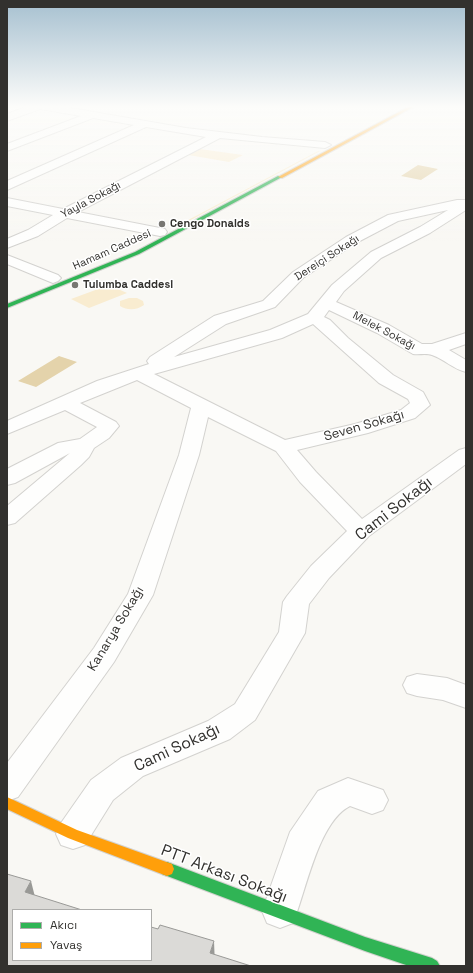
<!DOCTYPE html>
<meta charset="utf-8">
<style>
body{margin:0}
#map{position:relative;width:473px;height:973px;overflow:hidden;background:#f9f8f4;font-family:"Space Grotesk",sans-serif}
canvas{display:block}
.frame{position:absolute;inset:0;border:8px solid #32312e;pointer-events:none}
.legend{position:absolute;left:12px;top:909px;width:140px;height:52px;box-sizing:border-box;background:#fff;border:1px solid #adadab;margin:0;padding:5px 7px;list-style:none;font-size:12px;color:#32312e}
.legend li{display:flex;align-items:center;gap:8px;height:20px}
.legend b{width:20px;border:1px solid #adadab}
</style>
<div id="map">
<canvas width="473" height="973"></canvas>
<div class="frame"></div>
<ul class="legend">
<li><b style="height:5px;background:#30b455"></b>Akıcı</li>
<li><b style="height:5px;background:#ff9f0a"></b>Yavaş</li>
</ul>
</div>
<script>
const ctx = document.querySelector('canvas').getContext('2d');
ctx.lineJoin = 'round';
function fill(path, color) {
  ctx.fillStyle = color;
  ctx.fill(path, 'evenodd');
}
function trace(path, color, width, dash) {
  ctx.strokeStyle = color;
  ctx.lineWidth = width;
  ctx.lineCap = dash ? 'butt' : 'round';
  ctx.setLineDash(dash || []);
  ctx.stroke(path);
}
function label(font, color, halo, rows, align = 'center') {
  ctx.font = font + ' "Space Grotesk",sans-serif';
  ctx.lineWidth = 3;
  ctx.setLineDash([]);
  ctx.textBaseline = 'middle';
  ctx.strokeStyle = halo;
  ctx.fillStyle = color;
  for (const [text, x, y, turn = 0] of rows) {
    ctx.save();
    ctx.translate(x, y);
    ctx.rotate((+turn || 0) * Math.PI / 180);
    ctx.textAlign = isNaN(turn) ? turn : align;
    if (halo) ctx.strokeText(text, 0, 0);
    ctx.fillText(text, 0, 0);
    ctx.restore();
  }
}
const green = new Path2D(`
 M200 149 243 155 229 162 188 155Z
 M318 151H320L176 228 175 227Z
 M109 285 127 293 89 308 71 299Z
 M129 298H137L143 301 144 305C137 310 128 311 120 306V301Z`);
const water = new Path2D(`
 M418 165 438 169 421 180 401 176Z
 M59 356 77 362 36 387 18 381Z`);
const street = new Path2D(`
 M29 106H59L186 128 262 137 325 142 331 145 325 148 220 138 78 212 165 229 167 232 165 235 160 236 67 218 38 236 7 248V239L28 230 53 215 7 206V198L63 209 206 137 146 127 7 190V181L134 125 93 118 7 151V144L81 116 40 109 7 121V114Z
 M457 200H466V210L430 233 381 258 344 291 336 302 389 325 422 344H432L466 333V344L449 350 466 360V372C453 369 444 359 432 355 426 353 419 355 413 354L377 333 329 310 324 317 330 320 348 338 393 375 423 392 430 405 415 418 368 433 297 450 316 472 362 519 459 450 466 448V464L369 536 329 578 309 604 305 633 255 720 230 739 143 776 113 800 85 845 73 849 61 845 56 834 61 823 91 780 121 758 208 721 235 704 279 632 283 602 287 596 311 566 347 531 300 482 276 451 208 417 199 455 153 595 114 662 18 797 7 801V763L94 648 128 594 179 455 191 408 137 380 80 403 116 422 119 426 109 438 94 448 89 457 81 465 15 523 7 525V506L70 453 15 483 7 485V469L58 443 80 439 97 427 65 410 7 434V421L97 381 149 364 147 361 150 357 214 316 263 301 293 272 346 237 388 215ZM448 210 420 227 371 252 332 285 308 314 270 330 174 357 226 324 275 307 303 278 356 243 398 221ZM313 324 379 383 408 399 410 403 401 410 355 424 285 440 154 374 282 338Z
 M7 255 58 275 61 278 58 281 53 283 48 281 7 264Z
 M417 674 447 678 466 685V708L443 700 417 696 407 693 403 685 407 677Z
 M348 778 383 790 388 800 383 810 372 814 350 806C318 822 306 892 293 923L280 928 267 923 262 911 290 832 318 791Z`);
const fast = new Path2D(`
 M278 176 282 177 139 254 7 308V304L135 252Z
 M167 862 365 937 432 958 437 961 440 966H409L365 951 162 874 160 869 162 864Z`);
const slow = new Path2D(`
 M410 106H415L282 178 278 177Z
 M7 797 77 830 172 864 174 869 172 874 167 876 68 838 7 809Z`);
const shadedWall = new Path2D(`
 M31 881 38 909 25 892Z
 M214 941 215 966 210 953Z`);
const building = new Path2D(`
 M7 874 31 881 25 892 82 910H13V960H151V927L158 929 160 925 214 941 210 953 251 966H7Z`);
const markers = [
 [162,224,4,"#787773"],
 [75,285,4,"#787773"]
];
const farStreetnames = [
 ["Yayla Sokağı",91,200,-28],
 ["Hamam Caddesi",112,250,-24],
 ["Dereiçi Sokağı",327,258,-33],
 ["Melek Sokağı",384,331,28]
];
const farPoinames = [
 ["Cengo Donalds",170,224],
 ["Tulumba Caddesi",83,285]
];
const streetNames = [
 ["Seven Sokağı",364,426,-16],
 ["Kanarya Sokağı",116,629,-59]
];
const nearStreetnames = [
 ["Cami Sokağı",394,509,-38],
 ["Cami Sokağı",177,748,-25],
 ["PTT Arkası Sokağı",224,874,21]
];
fill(green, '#f9ecd0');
fill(water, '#e4d3ab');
trace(street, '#d3d2cf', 2);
trace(fast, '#d3d2cf', 2);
trace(slow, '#d3d2cf', 2);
fill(street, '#fefefd');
fill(fast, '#30b455');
fill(slow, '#ff9f0a');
fill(shadedWall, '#999996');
fill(building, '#dbdad7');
trace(building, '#999996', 1);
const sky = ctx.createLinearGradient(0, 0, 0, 242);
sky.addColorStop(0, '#a6c0d0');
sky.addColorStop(0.44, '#fcfcfa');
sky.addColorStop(1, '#fcfcfa00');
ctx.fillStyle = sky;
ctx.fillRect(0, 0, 473, 242);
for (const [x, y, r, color] of markers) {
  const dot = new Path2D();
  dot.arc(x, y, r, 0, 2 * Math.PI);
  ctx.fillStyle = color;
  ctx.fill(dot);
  trace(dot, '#fff', 1.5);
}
label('11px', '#32312e', '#fff', farStreetnames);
label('bold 11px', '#32312e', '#fff', farPoinames, 'left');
label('13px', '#32312e', '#fff', streetNames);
label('16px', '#32312e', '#fff', nearStreetnames);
</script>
